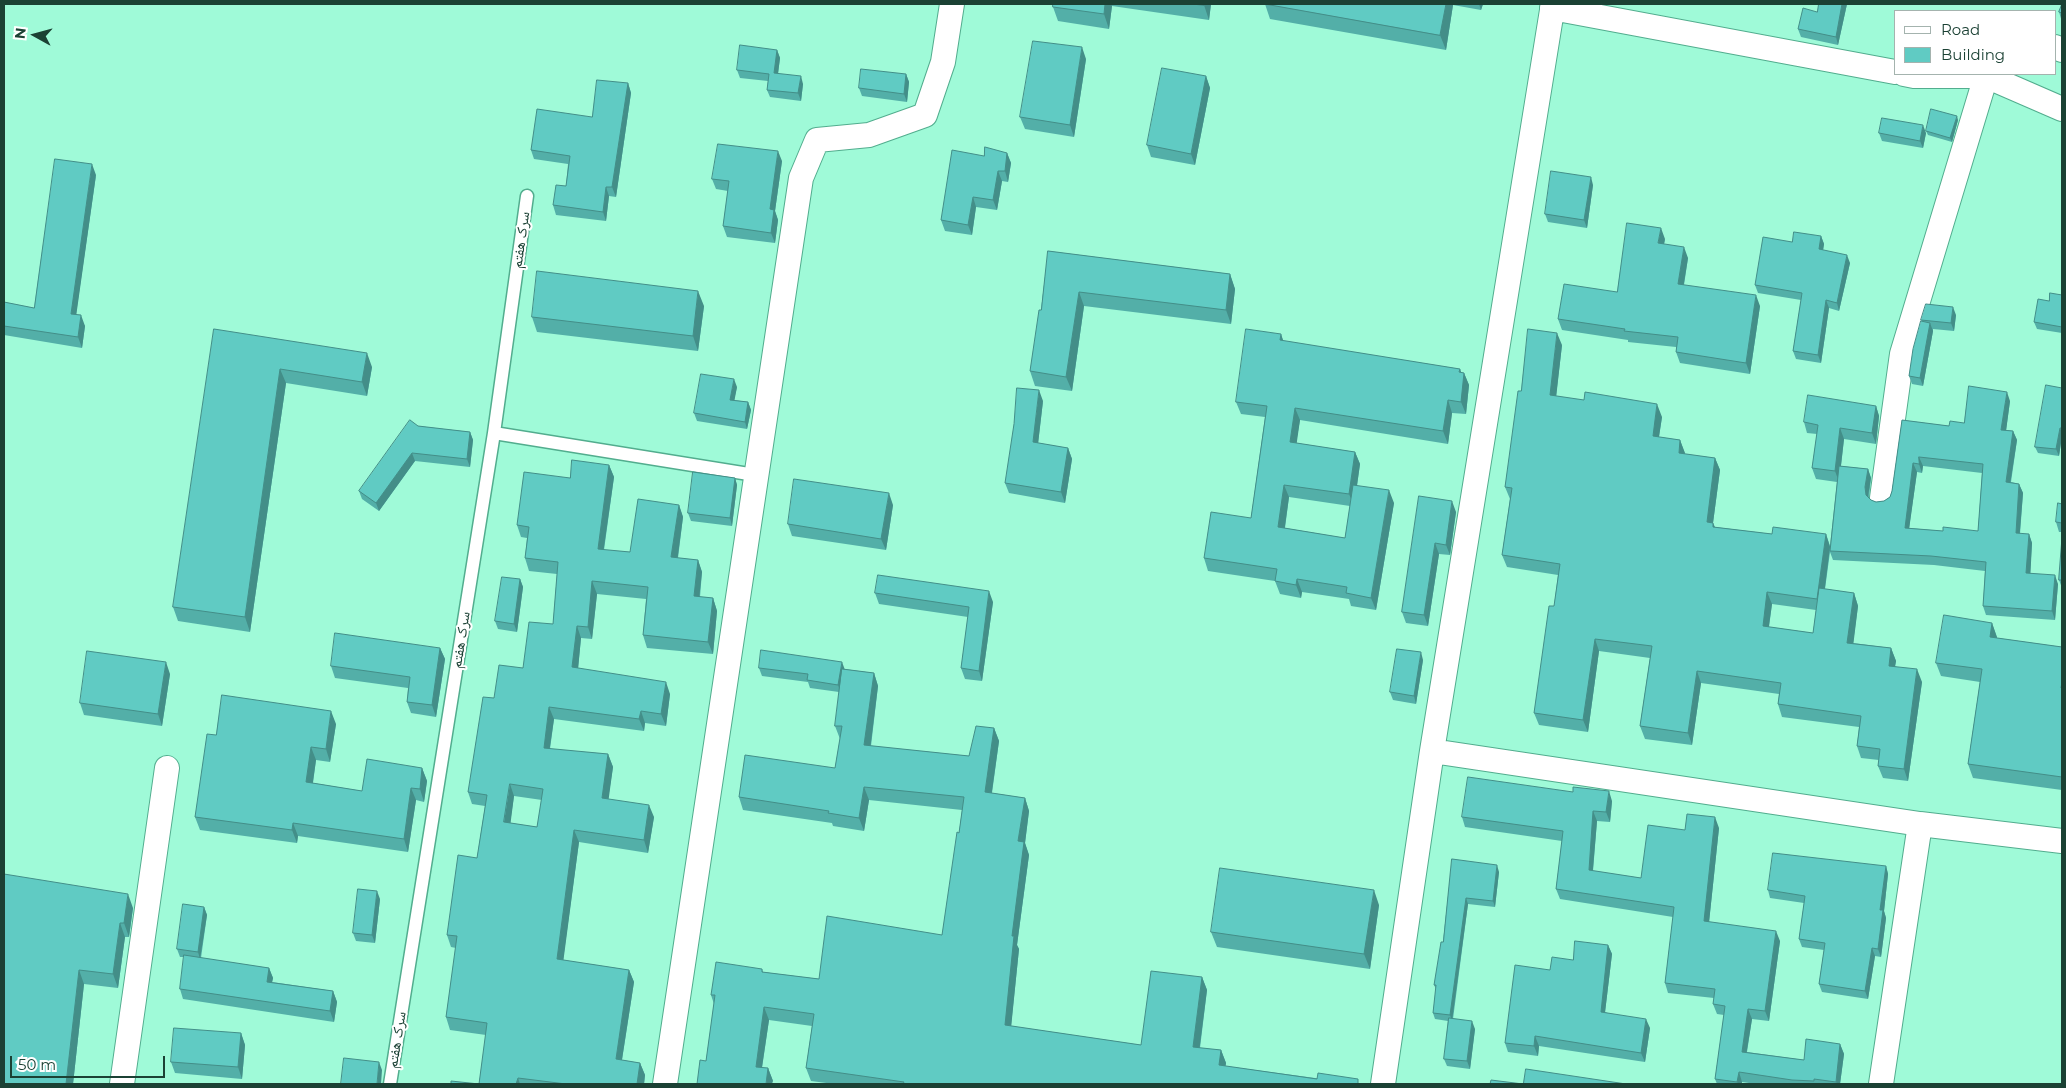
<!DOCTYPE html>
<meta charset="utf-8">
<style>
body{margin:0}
#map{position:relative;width:2066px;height:1088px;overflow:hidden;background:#9ffad8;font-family:Montserrat,sans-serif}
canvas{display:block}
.frame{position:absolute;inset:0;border:5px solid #1b4134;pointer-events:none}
.legend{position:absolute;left:1894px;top:10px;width:162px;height:65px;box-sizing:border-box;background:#fff;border:1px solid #a4b3ae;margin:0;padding:6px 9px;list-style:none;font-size:15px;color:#1b4134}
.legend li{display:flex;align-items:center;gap:10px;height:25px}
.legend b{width:25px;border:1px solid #a4b3ae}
.north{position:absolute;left:10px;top:10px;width:50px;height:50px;-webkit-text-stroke:4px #fff;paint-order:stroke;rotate:277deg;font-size:14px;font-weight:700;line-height:20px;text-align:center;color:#1b4134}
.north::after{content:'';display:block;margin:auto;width:18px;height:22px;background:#1b4134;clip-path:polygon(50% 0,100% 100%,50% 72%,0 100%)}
.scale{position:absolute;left:10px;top:1056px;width:155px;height:22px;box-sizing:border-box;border:2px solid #1b4134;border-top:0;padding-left:6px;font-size:15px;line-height:18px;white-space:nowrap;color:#1b4134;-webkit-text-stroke:4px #fff;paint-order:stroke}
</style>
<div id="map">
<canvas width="2066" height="1088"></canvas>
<div class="frame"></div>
<ul class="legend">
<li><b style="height:6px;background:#fff"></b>Road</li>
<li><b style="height:14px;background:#60cbc3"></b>Building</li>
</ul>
<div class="north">N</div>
<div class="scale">50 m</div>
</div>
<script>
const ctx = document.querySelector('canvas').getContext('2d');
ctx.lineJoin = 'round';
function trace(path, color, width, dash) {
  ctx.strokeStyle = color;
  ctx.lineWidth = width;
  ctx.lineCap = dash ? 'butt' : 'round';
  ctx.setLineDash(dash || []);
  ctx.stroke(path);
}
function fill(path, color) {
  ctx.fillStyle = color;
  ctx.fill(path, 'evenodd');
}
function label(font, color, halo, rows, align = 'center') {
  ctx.font = font + ' Montserrat,"Noto Naskh Arabic",sans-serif';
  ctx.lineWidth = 4;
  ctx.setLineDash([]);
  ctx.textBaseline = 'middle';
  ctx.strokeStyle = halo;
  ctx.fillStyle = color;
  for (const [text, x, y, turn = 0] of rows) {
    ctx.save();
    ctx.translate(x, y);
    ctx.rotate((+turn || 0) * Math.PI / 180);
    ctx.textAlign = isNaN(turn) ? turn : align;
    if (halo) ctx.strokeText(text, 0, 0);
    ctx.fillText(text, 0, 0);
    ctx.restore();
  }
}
const lane = new Path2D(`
 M494 433 755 475
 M390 1084 494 433 527 196`);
const street = new Path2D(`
 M1552 8 1895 72
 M2055 47 2062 50
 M1904 74 1914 76H1986L1991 74
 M1882 498 1902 354 1986 76 2062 109
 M1432 751 1920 824 2062 841
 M122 1084 167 768
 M665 1084 801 178 817 140 869 135 925 115 943 62 952 4
 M1383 1084 1432 751 1553 4
 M1881 1084 1920 824`);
const wall = new Path2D(`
 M1053 4H1211L1209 20 1112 6 1109 29 1058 21 1053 7Z
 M1265 4H1483L1481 10 1453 5 1446 50 1270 19Z
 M1847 4 1838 45 1801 37 1798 29 1817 12Z
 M2062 4V22L2059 12Z
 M777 50 780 58 778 74 803 84 801 101 770 97 767 90 768 81 740 78 737 70Z
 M1086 59 1074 137 1025 129 1020 117Z
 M906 74 909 82 907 102 862 96 859 88Z
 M1206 76 1210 88 1195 165 1151 157 1147 145Z
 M628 83 631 93 616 197 609 196 606 221 556 215 553 205 566 186 568 164 534 159 531 150 592 117Z
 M1958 120 1952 142 1928 135 1926 131Z
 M1879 133H1926L1923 148 1882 141Z
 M1007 153 1011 163 1008 182 1002 181 997 210 976 207 972 235 945 231 941 220 984 156Z
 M782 161 775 211 778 220 775 243 727 237 723 226 728 191 716 189 712 179Z
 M96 175 76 314 85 326 82 348 4 335V302L34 308Z
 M1593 185 1587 228 1548 222 1545 214Z
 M1821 236 1824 244 1823 250 1850 263 1839 311 1829 308 1821 363 1796 359 1793 351 1801 300 1758 293 1755 285 1792 242Z
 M1665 239 1664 244 1688 258 1684 285 1760 306 1750 374 1680 363 1676 352V347L1628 342V340L1562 330 1558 319 1617 292Z
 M1048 251 1230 274 1235 289 1231 324 1084 306 1072 391 1035 386 1030 371 1041 310Z
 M2062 295V333L2037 329 2034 322 2049 301Z
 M704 306 698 351 537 332 532 317Z
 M1956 315 1954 331 1933 329V331L1923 386 1912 384 1909 376 1922 321 1921 320Z
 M214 329 372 367 367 396 286 383 250 632 178 621 173 607Z
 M1281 334 1283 341 1460 369 1461 372 1464 373 1469 385 1466 414 1452 413 1448 444 1300 420 1296 443 1355 452 1360 464 1357 486 1394 503 1376 610 1351 606 1349 599 1302 592 1301 598 1280 594 1275 581 1208 571 1204 558 1251 518 1265 417 1241 414 1236 402ZM1289 497 1350 506 1345 538 1285 528Z
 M1562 345 1556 396 1662 417 1659 437 1680 440 1685 454 1715 458 1720 470 1713 523 1715 527 1772 534H1826L1830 546 1837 482 1816 479 1812 468 1817 434 1807 433 1804 422 1876 406 1879 416 1876 444 1844 439 1841 466 1868 469 1871 478 1869 497 1871 500 1876 502 1884 501 1890 497 1892 491 1902 420 1949 426 1964 423 2010 401 2006 430 2013 431 2017 440 2011 482 2019 484 2023 493 2020 534H2029L2032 543 2030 573 2058 584 2055 620 1986 615 1983 606 1985 571 1934 565 1833 560 1830 552 1825 589 1854 593 1858 606 1853 643 1891 648 1896 661 1895 666 1922 682 1908 781 1883 778 1878 766 1879 760 1861 758 1857 746 1859 727 1782 717 1778 704 1779 694 1701 683 1692 745 1645 739 1640 726 1650 658 1599 651 1588 732 1539 725 1534 713 1554 606 1558 575 1507 567 1502 555 1510 499 1505 487 1521 391ZM1923 466 1982 473 1978 531H1943L1909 528 1917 472 1922 473ZM1772 604 1816 610 1813 633 1769 627Z
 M737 387 734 400 748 402 751 410 747 429 697 421 694 413Z
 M2062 388V436L2059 456 2038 453 2035 447Z
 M1043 401 1038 443 1068 448 1072 459 1065 503 1009 493 1005 483Z
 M418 426 470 432 473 440 470 467 415 461 379 511 362 499 359 491Z
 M609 465 614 477 604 550 630 552 679 505 683 517 678 558 698 560 702 572 700 597 713 598 717 611 713 654 647 648 643 635 646 599 597 594 592 639 581 638 578 668 670 694 666 726 645 723 644 731 554 719 550 749 608 754 613 767 608 799 654 817 648 853 579 842 563 960 629 970 634 982 622 1060 640 1063 645 1075 644 1084H451H479L486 1035 450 1030 446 1017 456 948 451 947 447 935 477 858 485 806 472 804 468 792 494 698 523 668 553 624 557 574 529 571 525 558 527 538 521 537 517 525 570 478ZM514 796 542 800 537 827 510 823Z
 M735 478 737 485 732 526 691 521 688 513Z
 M1419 496 1456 512 1450 555 1439 554 1428 626 1406 623 1402 612Z
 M2062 504V532H2059L2056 522Z
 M893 505 886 550 792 536 788 524Z
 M2062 538V588L2059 580Z
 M520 579 523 587 517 632 498 629 495 621Z
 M875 593 993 602 982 681 965 679 961 668 968 617 879 604Z
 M1992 623 1997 638 2062 647V790L1973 778 1968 764 1980 682 1941 676 1936 663Z
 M440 648 445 659 436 717 411 713 407 702 408 688 335 678 331 666Z
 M1423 660 1416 704 1393 700 1390 692Z
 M759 668 844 669 874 673 878 686 871 746 969 756 994 728 999 741 992 793 1025 798 1029 811 1025 843 1029 855 1017 945 1019 949 1011 1026 1141 1045 1202 977 1207 990 1200 1048 1221 1050 1226 1063 1225 1066 1360 1084H834L811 1081 806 1068 812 1026 769 1020 762 1068H768L773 1081 706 1061 714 1004 711 995 762 969 763 972 819 979 942 935 959 833 962 810 869 800 864 831 833 826 832 823 743 810 739 797 835 768 840 739 835 726 839 692 810 688 808 682 762 676Z
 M170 674 162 726 84 715 80 703Z
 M336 724 330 762 316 760 313 783 362 791 422 768 427 781 424 802 416 800 408 852 298 836 297 843 200 830 195 817 216 735Z
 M1612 801 1610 822 1597 821 1593 871 1641 878 1685 830 1719 828 1709 922 1780 941 1769 1021 1752 1019 1747 1052 1804 1060 1840 1044 1844 1054 1840 1084H1756L1742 1082V1084H1717L1715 1079 1724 1015 1717 1014 1713 1004 1714 998 1668 993 1665 983 1673 917 1560 899 1556 889 1562 841 1465 827 1462 817Z
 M1452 859 1499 872 1495 907 1468 904 1453 1019 1475 1029 1470 1069 1447 1066 1444 1059 1448 1021 1435 1019 1433 1013 1436 989 1434 985 1443 942Z
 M1886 866 1888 874 1884 911 1886 918 1881 957 1875 956 1868 999 1822 992 1819 984 1824 950 1802 947 1799 939 1804 903 1770 898 1768 890Z
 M4 874 133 908 129 937H125L118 988 84 984 73 1084H4Z
 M380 899 375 943 356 941 353 933Z
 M1379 905 1370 969 1217 947 1211 932Z
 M204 907 207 915 201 958 269 968 273 978 272 982 333 991 337 1002 334 1022 183 999 180 989 184 957H180L177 949Z
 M1608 945 1612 954 1605 1012 1650 1028 1645 1062 1539 1046 1538 1056 1508 1052 1505 1043 1550 970Z
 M241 1033 245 1045 242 1079 175 1073 171 1062Z`);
const shadedWall = new Path2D(`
 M1105 4H1111L1112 6 1109 29 1104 14Z
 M1204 4H1211L1209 20 1204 5Z
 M1446 4H1453V5L1446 50 1440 35Z
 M1479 4H1483L1481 10Z
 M1842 4H1847L1838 45 1836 37Z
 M1082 47 1086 59 1074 137 1070 125Z
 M777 50 780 58 777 81 774 73Z
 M906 74 909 82 907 102 904 94Z
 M801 76 803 84 801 101 798 93Z
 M1206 76 1210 88 1195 165 1191 154Z
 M628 83 631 93 616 197 612 187Z
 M1957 116 1958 120 1952 142 1950 138Z
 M1923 125 1926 133 1923 148 1920 141Z
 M778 151 782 161 775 211 778 220 775 243 771 233 770 209Z
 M1007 153 1011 163 1008 182 1005 171Z
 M92 164 96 175 75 324 71 314Z
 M998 171 1002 181 997 210 993 200Z
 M1591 177 1593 185 1587 228 1584 220Z
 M606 187 609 196 606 221 603 212Z
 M973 197 976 207 972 235 968 225Z
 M1661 228 1665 239 1662 254 1658 243Z
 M1821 236 1824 244 1822 257 1819 249Z
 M1684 247 1688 258 1682 295 1678 284Z
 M1847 255 1850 263 1839 311 1837 303Z
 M1230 274 1235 289 1231 324 1226 310Z
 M698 291 704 306 698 351 693 336Z
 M1079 292 1084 306 1072 391 1066 377Z
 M1756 295 1760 306 1750 374 1746 363Z
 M1826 300 1829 308 1821 363 1818 355Z
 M1953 307 1956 315 1954 331 1951 323Z
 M81 315 85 326 82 348 78 337Z
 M1930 323 1933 331 1923 386 1920 378Z
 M1557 333 1562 345 1555 407 1550 395Z
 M1281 334 1285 346 1280 340Z
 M367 353 372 367 367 396 362 382Z
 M280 369 286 383 250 632 245 617Z
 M1460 369 1464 380V373L1469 385 1466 414 1461 402Z
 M734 379 737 387 733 408 730 400Z
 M1039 390 1043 401 1037 453 1033 442Z
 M2007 392 2010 401 2005 439 2001 430Z
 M1448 400 1452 413 1448 444 1443 431Z
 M748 402 751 410 747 429 745 422Z
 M1657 404 1662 417 1657 449 1653 436Z
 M1876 406 1879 416 1876 444 1872 433Z
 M1295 408 1300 420 1295 455 1290 442Z
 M1840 428 1844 439 1839 482 1835 471Z
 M2060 428 2062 433V436L2059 456 2056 449Z
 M2013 431 2017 440 2009 491 2006 482Z
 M470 432 473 440 470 467 467 459Z
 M1680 440 1685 453 1683 465 1679 453Z
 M1068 448 1072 459 1065 503 1061 492Z
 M1355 452 1360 464 1354 506 1349 494Z
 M412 453 415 461 379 511 376 503Z
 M1919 457 1923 466 1922 473 1919 464Z
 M1715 458 1720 470 1713 523 1718 535 1707 522Z
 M1913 463 1917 472 1908 537 1905 528Z
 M609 465 614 477 602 561 598 549Z
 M1868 469 1871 478 1868 496 1870 504 1866 495 1865 487Z
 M735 478 737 485 732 526 730 518Z
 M2019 484 2023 493 2019 542 2016 533Z
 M1284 485 1289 497 1283 540 1278 527Z
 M1389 490 1394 503 1376 610 1371 598Z
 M889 493 893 505 886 550 881 539Z
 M1452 501 1456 512 1450 555 1446 545Z
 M679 505 683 517 676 570 671 557Z
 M1826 534 1830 547 1822 611 1817 599Z
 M2029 534 2032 543 2030 582 2026 573Z
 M1435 543 1439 554 1428 626 1424 615Z
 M698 560 702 572 698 609 694 596Z
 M2055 575 2058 584 2055 620 2052 611Z
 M520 579 523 587 517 632 514 624Z
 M1297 579 1302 592 1301 598 1296 585Z
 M592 581 597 594 592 639 588 627Z
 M989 591 993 602 982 681 979 671Z
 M1767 592 1772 604 1767 639 1763 626Z
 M1854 593 1858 606 1852 655 1847 643Z
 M713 598 717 611 713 654 708 642Z
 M1992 623 1997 637 1995 651 1990 637Z
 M577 626 581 638 577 680 572 667Z
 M1595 639 1599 651 1588 732 1583 720Z
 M440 648 445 659 436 717 432 705Z
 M1891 648 1896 661 1893 678 1889 666Z
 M1421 652 1423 660 1416 704 1414 696Z
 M166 662 170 674 162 726 158 714Z
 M842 662 845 670 841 693 838 685Z
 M1917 669 1922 682 1908 781 1904 769Z
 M1697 671 1701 683 1692 745 1688 733Z
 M874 673 878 686 869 758 864 745Z
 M666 682 670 694 666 726 661 714Z
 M549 707 554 719 548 760 544 748Z
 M331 711 336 724 330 762 326 749Z
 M641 711 645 723 644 731 639 719Z
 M994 728 999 741 990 805 985 792Z
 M311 747 316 760 311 795 306 782Z
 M608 754 613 767 607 811 602 798Z
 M422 768 427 781 424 802 420 789Z
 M510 784 514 796 509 835 504 822Z
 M864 787 869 800 864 831 859 818Z
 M411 788 416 800 408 852 404 839Z
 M1609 791 1612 801 1610 822 1606 812Z
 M1025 798 1029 811 1025 843 1029 855 1017 945 1019 949 1010 1038 1005 1025 1018 841Z
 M649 805 654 817 648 853 644 840Z
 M1593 811 1597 821 1592 880 1589 870Z
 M1715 817 1719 828 1708 932 1704 921Z
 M293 823 298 836 297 843 292 830Z
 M574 830 579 842 562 971 557 959Z
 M1497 865 1499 872 1495 907 1493 901Z
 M1886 866 1888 874 1884 911 1886 918 1881 957 1878 949 1880 910Z
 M1374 890 1379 905 1370 969 1364 954Z
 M377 891 380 899 375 943 372 935Z
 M128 894 133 908 129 937 124 923Z
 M1466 898 1468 904 1452 1021 1450 1015Z
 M204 907 207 915 200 959 198 952Z
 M120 923 125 937 118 988 113 974Z
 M1776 931 1780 941 1769 1021 1765 1011Z
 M1608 945 1612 954 1604 1021 1601 1012Z
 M1872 948 1875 956 1868 999 1865 991Z
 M269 968 273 978 270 992 267 982Z
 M79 970 84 984 73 1084H66Z
 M629 970 634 982 620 1072 616 1059Z
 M1202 977 1207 990 1198 1060 1193 1047Z
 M333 991 337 1002 334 1022 330 1011Z
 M764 1007 769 1020 760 1080 756 1067Z
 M1748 1009 1752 1019 1745 1062 1742 1052Z
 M1646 1019 1650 1028 1645 1062 1641 1053Z
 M1472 1021 1475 1029 1470 1069 1467 1061Z
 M241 1033 245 1045 242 1079 238 1067Z
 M1535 1036 1539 1046 1538 1056 1534 1046Z
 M1840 1044 1844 1054 1840 1084H1837L1836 1082Z
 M1221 1050 1226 1063 1224 1078 1219 1065Z
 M379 1062 382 1070 381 1084H377Z
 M640 1063 645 1075 644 1084H637Z
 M768 1068 773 1081 772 1084H766Z
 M1739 1072 1742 1082V1084H1738L1737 1082Z
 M518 1078 520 1084H516Z`);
const building = new Path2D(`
 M1053 4H1105L1104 14 1053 7Z
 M1193 4H1204V5Z
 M1265 4H1446L1440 35Z
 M1819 4H1842L1836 37 1798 29 1803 8 1817 12Z
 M2062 4V13L2059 12Z
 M1033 41 1082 47 1070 125 1020 117Z
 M740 45 777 50 774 73 801 76 798 93 767 90 769 74 737 70Z
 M1162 68 1206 76 1191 154 1147 145Z
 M861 69 906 74 904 94 859 88Z
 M597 80 628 83 612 187H606L603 212 553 205 556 185 566 186 570 156 531 150 537 109 592 117Z
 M1931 109 1957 116 1950 138 1926 131Z
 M1882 118 1923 125 1920 141 1879 133Z
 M718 144 778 151 770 209 774 210 771 233 723 226 729 181 712 179Z
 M985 147 1007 153 1005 171H998L993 200 973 197 968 225 941 220 952 150 984 156Z
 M55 159 92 164 71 314 81 315 78 337 4 326V302L34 308Z
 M1551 171 1591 177 1584 220 1545 214Z
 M1627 223 1661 228 1658 243 1684 247 1678 284 1756 295 1746 363 1676 352 1678 337 1624 331 1625 329 1558 319 1564 284 1617 292Z
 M1794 232 1821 236 1819 249 1847 255 1837 303 1826 300 1818 355 1793 351 1802 293 1755 285 1763 237 1792 242Z
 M1048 251 1230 274 1226 310 1079 292 1066 377 1030 371 1039 310H1041Z
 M537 271 698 291 693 336 532 317Z
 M2050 293 2062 295V327L2034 322 2038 299 2049 301Z
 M1926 304 1953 307 1951 323 1921 320Z
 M1921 321 1930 323 1920 378 1909 376 1913 349Z
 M214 329 367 353 362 382 280 369 245 617 173 607Z
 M1246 329 1281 334 1280 340 1460 369 1459 372 1464 373 1461 402 1448 400 1443 431 1295 408 1290 442 1355 452 1349 494 1284 485 1278 527 1345 538 1353 485 1389 490 1371 598 1346 593 1347 587 1297 579 1296 585 1275 581 1277 569 1204 558 1211 512 1251 518 1267 406 1236 402Z
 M1528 329 1557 333 1550 395 1584 400 1585 392 1657 404 1653 436 1680 440 1679 453 1715 458 1707 522 1713 523V527L1772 534 1773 527 1826 534 1817 599 1767 592 1763 626 1813 633 1819 588 1854 593 1847 643 1891 648 1889 666 1917 669 1904 769 1878 766 1880 749 1857 746 1861 716 1778 704 1781 683 1697 671 1688 733 1640 726 1652 646 1595 639 1583 720 1534 713 1549 606H1554L1560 564 1502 555 1512 488 1505 487 1518 391H1521Z
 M701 374 734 379 730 400 748 402 745 422 694 413Z
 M2046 385 2062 388V428H2060L2056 449 2035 447Z
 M1969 386 2007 392 2001 430 2013 431 2006 482 2019 484 2016 533 2029 534 2026 573 2055 575 2052 611 1983 606 1986 562 1931 556 1830 551 1839 466 1868 469 1865 487 1866 495 1871 500 1876 502 1884 501 1890 497 1892 491 1902 420 1949 426 1950 421 1964 423ZM1919 457 1983 464 1978 531 1943 527V531L1905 528 1913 463 1919 464Z
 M1017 388 1039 390 1033 442 1068 448 1061 492 1005 483 1014 424Z
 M1808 395 1876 406 1872 433 1840 428 1835 471 1812 468 1818 425 1804 422Z
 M410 420 418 426 470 432 467 459 412 453 376 503 359 491Z
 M572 460 609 465 598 549 630 552 638 499 679 505 671 557 698 560 694 596 713 598 708 642 643 635 648 587 592 581 588 627 577 626 572 667 666 682 661 714 641 711 639 719 549 707 544 748 608 754 602 798 649 805 644 840 574 830 557 959 629 970 616 1059 640 1063 637 1084H566L518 1078 516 1084H451V1081L479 1084 487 1023 446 1017 457 936 447 935 458 855 477 858 487 795 468 792 483 697 494 698 499 665 523 668 529 622 553 624 558 562 525 558 529 527 517 525 524 472 570 478ZM510 784 543 789 537 827 504 822Z
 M693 472 735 478 730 518 688 513Z
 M794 479 889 493 881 539 788 524Z
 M1419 496 1452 501 1446 545 1435 543 1424 615 1402 612Z
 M2058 503 2062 504V523L2056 522Z
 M2062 538V580H2059Z
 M878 575 989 591 979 671 961 668 969 607 875 593Z
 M502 577 520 579 514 624 495 621Z
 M1944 615 1992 623 1990 637 2062 647V682L2061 688 2062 689V777L1968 764 1982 669 1936 663Z
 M335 633 440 648 432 705 407 702 410 677 331 666Z
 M1397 649 1421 652 1414 696 1390 692Z
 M761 650 842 662 838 685 807 680 808 674 759 668Z
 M87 651 166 662 158 714 80 703Z
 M842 669 874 673 864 745 969 756 976 726 994 728 985 792 1025 798 1018 841 1024 842 1012 936H1014L1005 1025 1141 1045 1151 971 1202 977 1193 1047 1221 1050 1219 1065 1317 1079 1318 1073 1358 1079V1084H903L904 1082 806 1068 814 1014 764 1007 756 1067 768 1068 766 1084H697L700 1060 706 1061 715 995H711L716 962 762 969V972L819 979 827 916 942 935 957 832 959 833 964 797 864 787 859 818 828 813 829 811 739 797 745 755 835 768 842 726H835Z
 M222 695 331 711 326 749 311 747 306 782 362 791 367 759 422 768 420 789 411 788 404 839 293 823 292 830 195 817 207 734 216 735Z
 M1468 777 1573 792V787L1609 791 1606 812 1593 811 1589 870 1641 878 1648 825 1685 830 1687 814 1715 817 1704 921 1776 931 1765 1011 1748 1009 1742 1052 1804 1060 1806 1039 1840 1044 1836 1082 1814 1079V1081L1792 1080 1739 1072 1737 1082 1715 1079 1725 1006 1713 1004 1715 989 1665 983 1674 907 1556 889 1563 831 1462 817Z
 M1773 853 1886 866 1880 910H1883L1878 949 1872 948 1865 991 1819 984 1825 943 1799 939 1805 896 1768 890Z
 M1452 859 1497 865 1493 901 1466 898 1450 1015 1433 1013 1436 985H1434L1441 942H1443Z
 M1220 868 1374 890 1364 954 1211 932Z
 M4 874 128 894 124 923H120L113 974 79 970 66 1084H4Z
 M358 889 377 891 372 935 353 933Z
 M183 904 204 907 198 952 177 949Z
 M1575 941 1608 945 1601 1012 1646 1019 1641 1053 1535 1036 1534 1046 1505 1043 1515 965 1550 970 1552 957 1573 960Z
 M184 955 269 968 267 982 333 991 330 1011 180 989Z
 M1449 1018 1472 1021 1467 1061 1444 1059Z
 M174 1028 241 1033 238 1067 171 1062Z
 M344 1058 379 1062 377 1084H341Z
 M1526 1069 1626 1084H1490L1491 1080 1523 1084Z`);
const streetNames = [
 ["سرک هفتم",521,240,-82],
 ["سرک هفتم",461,640,-81],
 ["سرک هفتم",397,1040,-81]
];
trace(lane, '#52ad8e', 15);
trace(street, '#52ad8e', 26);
trace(lane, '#fff', 12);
trace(street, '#fff', 24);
fill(wall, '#53afa8');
fill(shadedWall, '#438e88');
fill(building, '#60cbc3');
trace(building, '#438e88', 1);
label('15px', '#1b4134', '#fff', streetNames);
</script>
